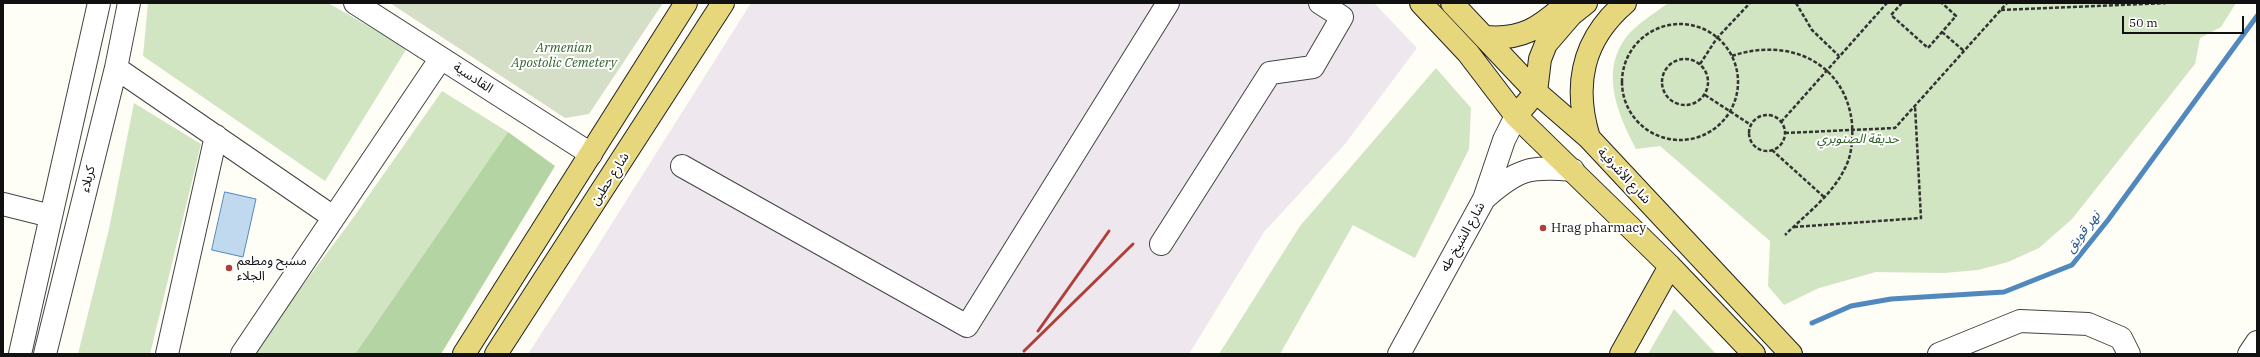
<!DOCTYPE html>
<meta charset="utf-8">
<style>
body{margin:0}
#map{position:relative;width:2260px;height:357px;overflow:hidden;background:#fefdf6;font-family:"IBM Plex Serif",serif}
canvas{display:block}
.frame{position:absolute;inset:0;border:4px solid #111;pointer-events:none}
.scale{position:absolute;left:2122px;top:16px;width:122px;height:18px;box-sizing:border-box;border:2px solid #111;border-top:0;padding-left:5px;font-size:12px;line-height:14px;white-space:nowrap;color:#111;-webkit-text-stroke:3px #fff;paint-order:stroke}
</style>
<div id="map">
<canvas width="2260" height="357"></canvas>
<div class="frame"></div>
<div class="scale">50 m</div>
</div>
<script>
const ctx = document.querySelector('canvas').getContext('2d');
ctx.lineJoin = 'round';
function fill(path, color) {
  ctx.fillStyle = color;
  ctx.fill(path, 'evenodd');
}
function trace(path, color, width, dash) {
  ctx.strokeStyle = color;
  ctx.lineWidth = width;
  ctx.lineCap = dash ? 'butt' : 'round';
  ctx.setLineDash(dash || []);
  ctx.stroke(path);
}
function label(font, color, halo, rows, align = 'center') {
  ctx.font = font + ' "IBM Plex Serif","Noto Sans Arabic",serif';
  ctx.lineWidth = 4;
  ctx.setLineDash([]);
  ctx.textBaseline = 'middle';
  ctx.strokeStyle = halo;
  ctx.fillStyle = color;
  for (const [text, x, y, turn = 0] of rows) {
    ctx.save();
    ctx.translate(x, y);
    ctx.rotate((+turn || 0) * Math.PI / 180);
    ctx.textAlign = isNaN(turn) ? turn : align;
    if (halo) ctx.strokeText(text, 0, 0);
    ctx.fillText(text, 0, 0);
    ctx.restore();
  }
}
const industrial = new Path2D(`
 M751 3H1374L1417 48 1345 144 1264 232 1189 354H528L580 274Z`);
const green = new Path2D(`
 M148 3H328L407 48 325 181 143 56Z
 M1668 3H2236L2221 27 2200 38 2195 64 2072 219 2039 248 2008 262 1978 270 1944 273 1876 272 1819 288 1784 305 1768 286 1770 241 1660 146 1636 149C1618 115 1599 71 1627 36 1636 25 1656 12 1668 3Z
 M1436 68 1471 108 1469 149 1415 258 1353 225 1280 354H1219L1300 226Z
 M442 91 508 132 355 354H255L267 333 348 225Z
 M134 103 201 144 150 354H78L109 229Z
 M1674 309 1716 354H1648Z`);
const forest = new Path2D(`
 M508 132 555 166 441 354H355Z`);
const cemetery = new Path2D(`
 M390 3H663L589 114 565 118Z`);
const water = new Path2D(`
 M225 192 256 199 243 257 212 250Z`);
const stream = new Path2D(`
 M1812 323 1851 306 1891 299 2004 292 2072 265 2108 220 2257 16`);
const path = new Path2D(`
 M1796 3 1812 30 1839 56
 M1902 3 1891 15 1928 48 1956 16 1942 3
 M2001 10 2166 3
 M1622 82a58 58 0 1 1 116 0a58 58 0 1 1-116 0Z
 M1942 32 1964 51
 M1732 56C1787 37 1845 61 1852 123 1853 139 1852 156 1844 170 1831 196 1805 215 1785 235
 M1662 82a23 23 0 1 1 46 0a23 23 0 1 1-46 0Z
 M1700 64 1717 38 1750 3
 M1705 95 1751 125
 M1749 133a18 18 0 1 1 36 0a18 18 0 1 1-36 0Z
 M1781 122 1887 3
 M1785 133 1895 128 2007 3
 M1772 150 1824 197
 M1794 227 1921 218 1915 106`);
const minor = new Path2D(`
 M355 3 591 154
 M116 68 333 217
 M682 166 967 326 1168 3
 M1485 198C1518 169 1529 166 1573 170
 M3 204 51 216
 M1161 244 1270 73 1313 67 1342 17 1320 3
 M20 354 99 3
 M45 354 116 68 129 3
 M167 354 216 136
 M242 354 441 58
 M1399 354 1484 199 1504 140 1516 116
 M1939 354 2020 321 2088 324 2121 338 2129 354
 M2249 354 2257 342`);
const major = new Path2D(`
 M1421 3 1468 53 1516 116 1670 266 1754 354
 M1452 3 1536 92 1589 138 1791 354
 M1486 37C1522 40 1539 28 1565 5
 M1516 116 1536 92 1540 59 1546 44 1571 15 1586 3
 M1589 138C1573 85 1582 40 1625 3
 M464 354 686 3
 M496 354 723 3
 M1621 354 1670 266`);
const rail = new Path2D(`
 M1038 331 1109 231
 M1024 351 1133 244`);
const markers = [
 [1543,228,4,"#b03f3a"],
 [229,268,4,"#b03f3a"]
];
const parkNames = [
 ["Armenian",564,48],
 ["Apostolic Cemetery",564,63],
 ["حديقة الصنوبري",1858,139]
];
const streetNames = [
 ["القادسية",473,78,33],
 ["شارع الأشرفية",1624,176,47],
 ["كربلاء",88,179,-76],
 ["شارع حطين",610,179,-57],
 ["شارع الشيخ طه",1463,237,-61]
];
const poiNames = [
 ["Hrag pharmacy",1551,228],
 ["مسبح ومطعم",237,261],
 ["الجلاء",237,276]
];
const waterNames = [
 ["نهر قويق",2083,232,-52]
];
fill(industrial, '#eee7ee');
fill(green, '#d1e5c2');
fill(forest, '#b5d4a4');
fill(cemetery, '#d5dfc8');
fill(water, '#c0d9ef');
trace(water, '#5188bd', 1);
trace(stream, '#5188bd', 5);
trace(minor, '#444', 24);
trace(major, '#222', 24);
trace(path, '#333', 2.5, [4, 2]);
trace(minor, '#fff', 22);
trace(major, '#e7d77c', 22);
trace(rail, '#b03f3a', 3);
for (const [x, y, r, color] of markers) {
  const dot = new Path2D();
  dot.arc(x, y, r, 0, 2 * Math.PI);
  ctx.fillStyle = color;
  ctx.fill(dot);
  trace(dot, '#fff', 1.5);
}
label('italic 13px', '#2f6128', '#fff', parkNames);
label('13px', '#111', '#fff', streetNames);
label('13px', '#111', '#fff', poiNames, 'left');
label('italic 14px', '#295b94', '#fff', waterNames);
</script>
